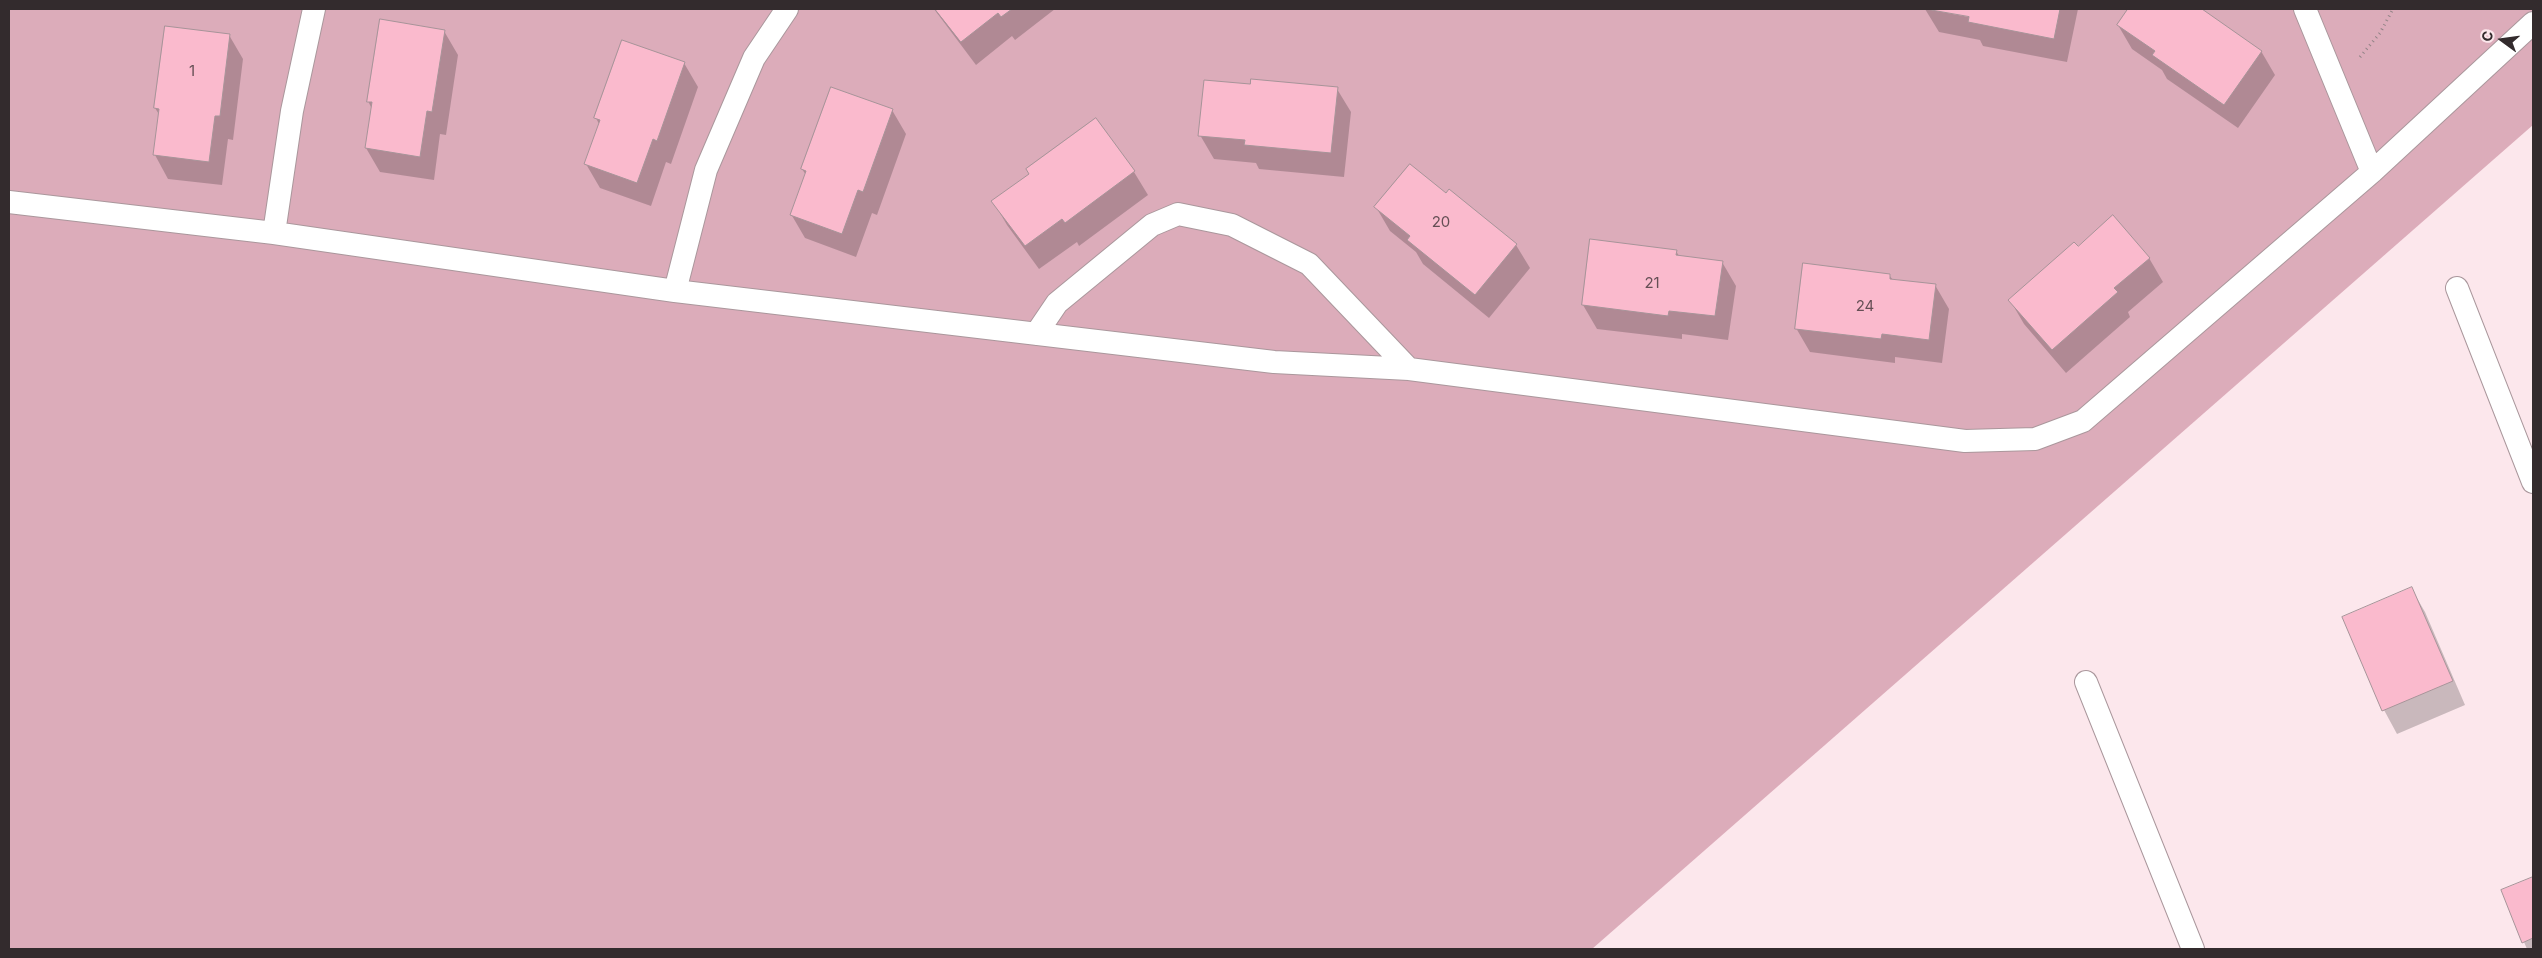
<!DOCTYPE html>
<meta charset="utf-8">
<style>
body{margin:0}
#map{position:relative;width:2542px;height:958px;overflow:hidden;background:#fce7ec;font-family:Inter,sans-serif}
canvas{display:block}
.frame{position:absolute;inset:0;border:10px solid #332b2d;pointer-events:none}
.north{position:absolute;left:2477px;top:15px;width:50px;height:50px;-webkit-text-stroke:4px #fce7ec;paint-order:stroke;rotate:284deg;font-size:14px;font-weight:700;line-height:20px;text-align:center;color:#332b2d}
.north::after{content:'';display:block;margin:auto;width:18px;height:22px;background:#332b2d;clip-path:polygon(50% 0,100% 100%,50% 72%,0 100%)}
</style>
<div id="map">
<canvas width="2542" height="958"></canvas>
<div class="frame"></div>
<div class="north">С</div>
</div>
<script>
const ctx = document.querySelector('canvas').getContext('2d');
ctx.lineJoin = 'round';
function fill(path, color) {
  ctx.fillStyle = color;
  ctx.fill(path, 'evenodd');
}
function trace(path, color, width, dash) {
  ctx.strokeStyle = color;
  ctx.lineWidth = width;
  ctx.lineCap = dash ? 'butt' : 'round';
  ctx.setLineDash(dash || []);
  ctx.stroke(path);
}
function label(font, color, halo, rows, align = 'center') {
  ctx.font = font + ' Inter,sans-serif';
  ctx.lineWidth = 4;
  ctx.setLineDash([]);
  ctx.textBaseline = 'middle';
  ctx.strokeStyle = halo;
  ctx.fillStyle = color;
  for (const [text, x, y, turn = 0] of rows) {
    ctx.save();
    ctx.translate(x, y);
    ctx.rotate((+turn || 0) * Math.PI / 180);
    ctx.textAlign = isNaN(turn) ? turn : align;
    if (halo) ctx.strokeText(text, 0, 0);
    ctx.fillText(text, 0, 0);
    ctx.restore();
  }
}
const green = new Path2D(`
 M9 9H2533V125L1592 949H9Z`);
const shadow = new Path2D(`
 M934 9H1055L1015 40 1012 36 976 65Z
 M1925 9H2078L2067 62 1983 46 1980 40 1939 32Z
 M2129 9H2199L2261 51 2275 75 2238 128 2167 79 2162 70 2132 49 2118 25Z
 M444 31 458 55 446 135 440 134 434 180 380 172 366 148 372 109 368 101Z
 M229 35 243 59 233 140 228 139 222 185 168 179 155 155 160 116 155 108Z
 M684 63 698 87 671 164 666 162 651 206 600 188 586 164 599 124 596 118Z
 M1251 86 1337 89 1351 112 1344 177 1259 169 1256 163 1214 159 1200 135Z
 M892 110 906 134 877 215 872 213 856 257 805 238 791 214 806 175 802 169Z
 M1096 119 1134 172 1148 195 1079 246 1077 242 1039 269 1007 225 993 201 1030 174Z
 M1446 194 1516 245 1530 268 1489 318 1423 264 1416 252 1390 231 1376 207Z
 M1676 251 1679 256 1722 262 1736 286 1728 340 1682 334V339L1597 329 1583 305Z
 M2149 258 2163 282 2128 312 2130 317 2066 373 2024 324 2010 300Z
 M1889 275 1893 280 1935 285 1949 309 1942 363 1895 357V363L1810 352 1796 328Z
 M2411 588 2425 612 2465 705 2397 734 2384 710Z
 M2533 879V949H2527L2502 891Z`);
const building = new Path2D(`
 M935 9H1012L1001 17 998 13 961 42Z
 M1926 9H2060L2054 39 1968 22 1969 17Z
 M2128 9H2202L2262 51 2224 105 2152 55 2155 51 2117 25Z
 M380 19 445 30 432 112 427 111 420 157 365 148 372 102H367Z
 M165 26 230 34 220 116H215L209 162 153 155 159 109 154 108Z
 M622 40 685 62 657 141 653 139 637 183 584 164 600 120 594 118Z
 M1251 79 1338 87 1331 153 1244 145 1245 140 1198 136 1204 80 1250 84Z
 M831 87 893 109 863 192 858 190 842 234 790 215 806 171 801 169Z
 M1096 118 1135 171 1065 223 1062 219 1025 246 991 201 1029 174 1026 169Z
 M1410 164 1446 193 1449 189 1517 244 1475 295 1407 240 1410 236 1374 207Z
 M2113 215 2150 258 2114 288 2118 292 2052 350 2008 300 2074 242 2078 246Z
 M1590 239 1677 250 1676 255 1723 261 1715 316 1669 311 1668 316 1582 305Z
 M1803 263 1890 274V279L1936 284 1929 340 1882 334 1881 339 1795 329Z
 M2412 587 2453 681 2382 711 2342 617Z
 M2533 877V938L2522 943 2501 890Z`);
const path = new Path2D(`
 M2360 57 2380 33 2393 9`);
const lane = new Path2D(`
 M2305 9 2372 172
 M9 202 274 233 675 291 1274 362 1409 369 1965 441 2035 439 2083 421 2372 172 2533 23
 M274 233 292 111 314 9
 M2457 288 2533 482
 M675 291 706 170 754 58 787 9
 M1036 334 1057 303 1152 225 1178 214 1232 225 1309 264 1409 369
 M2086 682 2193 949`);
const numberNames = [
 ["1",192,71],
 ["20",1441,222],
 ["21",1652,283],
 ["24",1865,306]
];
fill(green, '#dcacba');
fill(shadow, '#0003');
fill(building, '#fabacd');
trace(building, '#a79499', 1);
trace(lane, '#aa979c', 24);
trace(path, '#918386', 3, [1, 4]);
trace(lane, '#fff', 22);
label('15px', '#654f55', null, numberNames);
</script>
